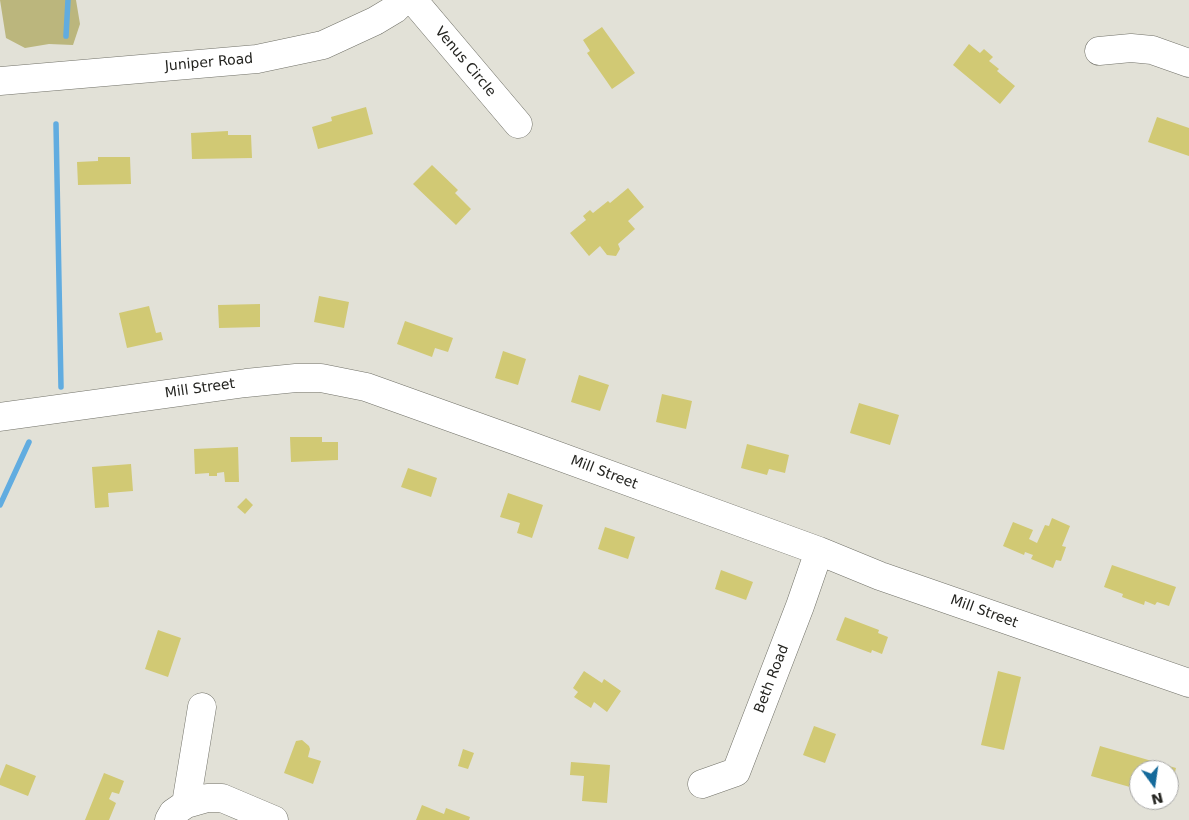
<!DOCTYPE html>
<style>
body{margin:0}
#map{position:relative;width:1189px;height:820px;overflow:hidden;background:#e2e1d7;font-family:"DejaVu Sans",sans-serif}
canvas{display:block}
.north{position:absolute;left:1129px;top:760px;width:50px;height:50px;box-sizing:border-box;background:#fff;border:1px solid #a7a7a6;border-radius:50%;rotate:166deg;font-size:14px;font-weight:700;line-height:20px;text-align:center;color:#242420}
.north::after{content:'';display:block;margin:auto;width:18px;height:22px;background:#156a9b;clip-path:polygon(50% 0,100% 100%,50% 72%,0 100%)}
</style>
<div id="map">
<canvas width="1189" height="820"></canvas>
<div class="north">N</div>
</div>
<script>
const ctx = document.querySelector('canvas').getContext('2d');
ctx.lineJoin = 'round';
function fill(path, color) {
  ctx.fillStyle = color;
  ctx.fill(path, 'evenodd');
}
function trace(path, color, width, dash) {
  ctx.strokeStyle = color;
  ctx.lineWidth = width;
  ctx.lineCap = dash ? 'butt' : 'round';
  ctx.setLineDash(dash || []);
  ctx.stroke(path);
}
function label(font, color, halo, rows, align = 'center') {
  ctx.font = font + ' "DejaVu Sans",sans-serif';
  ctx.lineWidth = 5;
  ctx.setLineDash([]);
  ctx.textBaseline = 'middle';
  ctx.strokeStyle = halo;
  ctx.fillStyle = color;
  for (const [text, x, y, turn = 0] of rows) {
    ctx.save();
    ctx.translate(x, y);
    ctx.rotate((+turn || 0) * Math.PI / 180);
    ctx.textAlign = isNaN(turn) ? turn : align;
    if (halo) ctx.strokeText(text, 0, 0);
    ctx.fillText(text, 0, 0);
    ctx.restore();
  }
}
const green = new Path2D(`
 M0 0H76L80 24 73 45 49 44 25 48 6 38Z`);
const stream = new Path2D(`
 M66 36 68 0
 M56 124 61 387
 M0 505 29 442`);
const building = new Path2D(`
 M602 27 635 73 612 89 587 53 590 51 583 40Z
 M969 44 980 53 984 49 993 57 989 61 999 69 997 71 1015 86 1000 104 953 65Z
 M366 107 373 134 318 149 312 127 332 121 331 117Z
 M1157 117 1189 128V156L1148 142Z
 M228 131V135H251L252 158 192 159 191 133Z
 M98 157H130L131 184 78 185 77 162 98 161Z
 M432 165 458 190 455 193 471 209 456 225 413 184Z
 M628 188 644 207 628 221 635 229 618 244 620 249 616 256 607 255 600 246 589 256 570 233 586 220 583 216 590 210 593 213 608 201 610 203Z
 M319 296 349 302 344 328 314 322Z
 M260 304V327L219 328 218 305Z
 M149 306 156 333 161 332 163 340 127 348 119 313Z
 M405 321 453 338 448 352 435 348 432 357 397 344Z
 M503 351 526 359 518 385 495 378Z
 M579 375 609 385 600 411 571 402Z
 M662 394 692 401 686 429 656 422Z
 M859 403 899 415 890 445 850 433Z
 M290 437H322V442H338V460L291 462Z
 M747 444 789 455 785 473 769 469 767 475 741 468Z
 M238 447 239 482H225L224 472 217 473V476H209V473L195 474 194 449Z
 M131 464 133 491 108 493 109 507 95 508 92 467Z
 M408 468 437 478 431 497 401 487Z
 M508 493 543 505 532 538 517 533 520 523 500 517Z
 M246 498 253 505 245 514 237 507Z
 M1052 518 1070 526 1062 546 1066 547 1061 561 1056 560 1053 568 1031 559 1033 555 1025 552 1024 555 1003 546 1013 522 1033 530 1029 539 1037 543 1045 525 1049 526Z
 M605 527 635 537 628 559 598 549Z
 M1112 565 1176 587 1169 606 1157 602 1155 605 1145 601 1144 605 1122 597 1123 594 1104 587Z
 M721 570 753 582 746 600 715 589Z
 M845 617 879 630 878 633 888 637 882 654 872 650 871 653 836 640Z
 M158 630 181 638 168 677 145 669Z
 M584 671 602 683 604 679 621 691 607 712 594 702 591 708 574 697 578 692 573 688Z
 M998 671 1021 677 1004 750 981 745Z
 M814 726 836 734 825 763 803 755Z
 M302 740 309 746 310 749 308 757 321 761 313 784 284 773 296 741Z
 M1100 746 1176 768 1170 791 1169 770H1139V786H1137V789L1091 776Z
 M463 749 474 753 468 769 458 766Z
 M571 762 610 765 607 803 582 801 584 776 570 775Z
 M6 764 36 776 28 796 0 785V779Z
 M104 773 124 781 119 794 112 792 109 799 116 803 109 820H85Z
 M422 805 444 814 446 808 470 817 469 820H416Z`);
const minor = new Path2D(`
 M413 0 518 124
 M1099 51 1131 48 1152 50 1189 63
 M0 81 257 59 323 45 375 21 395 9 404 0
 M0 417 246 383 296 378H321L366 387 517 441 819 551 880 576 1189 683
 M702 784 736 772 800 606 819 551
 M186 804 207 798H222L274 820
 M169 820 173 813 186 804 202 707`);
const streetNames = [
 ["Venus Circle",465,62,50],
 ["Juniper Road",209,63,-5],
 ["Mill Street",200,389,-8],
 ["Mill Street",604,473,21],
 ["Mill Street",984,612,20],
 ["Beth Road",772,679,-69]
];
fill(green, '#bbb67d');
trace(stream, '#61ace0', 5.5);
fill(building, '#d1c974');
trace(minor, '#717168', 29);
trace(minor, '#fff', 28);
label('14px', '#242420', '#fff', streetNames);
</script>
